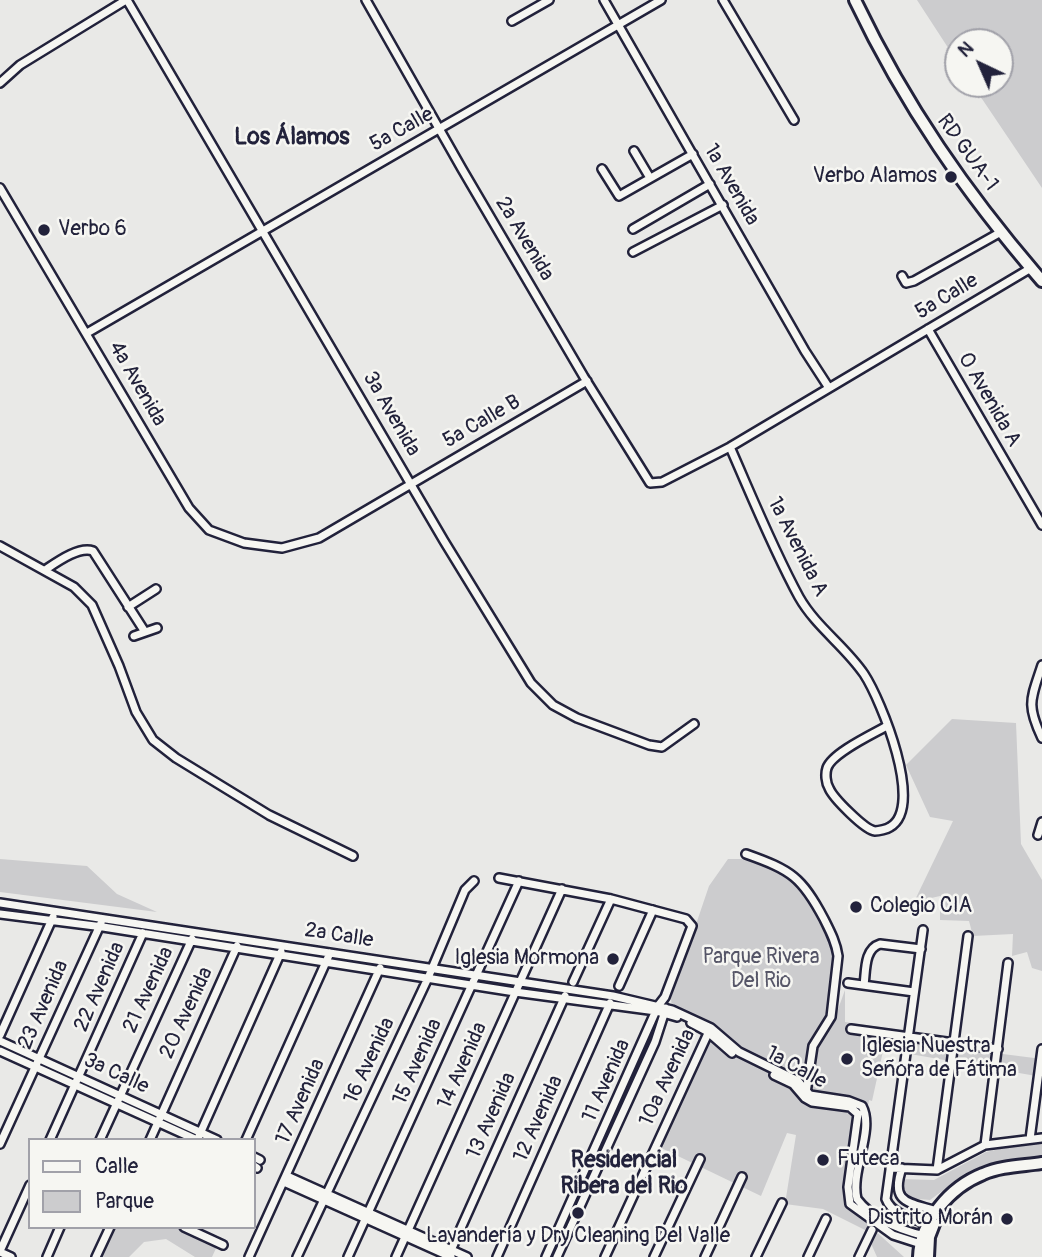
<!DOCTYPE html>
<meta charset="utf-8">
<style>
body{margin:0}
#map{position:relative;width:1042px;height:1257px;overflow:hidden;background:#e9e9e7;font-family:Pangolin,sans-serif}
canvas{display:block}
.legend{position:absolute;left:28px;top:1138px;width:228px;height:91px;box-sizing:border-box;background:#f6f6f2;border:2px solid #a1a1a9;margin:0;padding:9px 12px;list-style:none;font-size:21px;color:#22223b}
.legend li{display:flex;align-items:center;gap:14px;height:35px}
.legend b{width:35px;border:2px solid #a1a1a9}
.north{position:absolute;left:944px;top:28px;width:70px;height:70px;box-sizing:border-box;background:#f6f6f2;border:2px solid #a1a1a9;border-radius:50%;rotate:316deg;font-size:19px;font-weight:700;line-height:28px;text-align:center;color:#22223b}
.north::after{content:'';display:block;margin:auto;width:24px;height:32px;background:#22223b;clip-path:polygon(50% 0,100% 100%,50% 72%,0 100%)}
</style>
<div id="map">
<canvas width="1042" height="1257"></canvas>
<ul class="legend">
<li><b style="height:9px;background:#f6f6f2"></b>Calle</li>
<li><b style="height:19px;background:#ccccce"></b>Parque</li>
</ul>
<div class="north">N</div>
</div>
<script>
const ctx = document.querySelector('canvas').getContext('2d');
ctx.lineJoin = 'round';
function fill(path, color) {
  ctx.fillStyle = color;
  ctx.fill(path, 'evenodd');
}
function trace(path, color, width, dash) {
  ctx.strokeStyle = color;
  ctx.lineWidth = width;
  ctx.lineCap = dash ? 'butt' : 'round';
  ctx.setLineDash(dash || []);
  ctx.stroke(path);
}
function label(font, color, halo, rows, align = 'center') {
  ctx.font = font + ' Pangolin,sans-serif';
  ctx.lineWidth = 5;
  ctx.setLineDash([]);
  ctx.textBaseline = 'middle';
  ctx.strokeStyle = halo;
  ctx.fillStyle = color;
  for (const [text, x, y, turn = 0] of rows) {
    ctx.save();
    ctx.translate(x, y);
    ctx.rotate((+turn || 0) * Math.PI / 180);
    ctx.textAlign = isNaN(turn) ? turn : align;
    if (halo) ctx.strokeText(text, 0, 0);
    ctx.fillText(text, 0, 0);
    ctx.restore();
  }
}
const green = new Path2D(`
 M917 0H1042V188L972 84H1000V42H958V63Z
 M952 719 1016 723 1021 844 1042 880V971L1032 968 1027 952 1012 956 1013 934 973 936 969 921 940 920V896L914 902 953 821 930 817 906 765Z
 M759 856 792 874 814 899 829 931 837 960 826 1025 837 1012 845 990V1022L900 1030 898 1044 885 1042 872 1101 869 1100 850 1208 904 1257H877L865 1230 823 1209 785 1204 796 1135 787 1133 761 1196 655 1145 713 1028 672 1010 671 998 709 886 728 859H749Z
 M0 859 87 866 117 894 157 912 0 892Z
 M909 1042 1042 1059V1077L910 1054Z
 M1042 1140V1158C994 1163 969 1171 930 1200L907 1198 901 1179 934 1180 986 1152Z
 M115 1227H179L218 1244 212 1257H195L166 1239 144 1242 129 1257H101Z`);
const minor = new Path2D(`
 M127 0 444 541 531 683 553 705 577 718 649 745 662 747 694 724
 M366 0 462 169 584 377 650 483 662 482 730 447 1031 268
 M604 0 805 351 829 388
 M723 0 794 120
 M512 21 549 0
 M0 83 20 65 126 0
 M634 151 650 178
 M602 169 619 196 693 154
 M0 188 189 508 209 530 244 543 282 548 319 538 587 381
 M633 229 710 184
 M633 252 723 205
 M902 276 906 283 914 281 1001 232
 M928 329 1042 525
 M87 333 661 0
 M730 447C752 497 773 549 799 597 816 627 845 646 864 674 881 700 925 807 890 827 887 829 879 831 875 831 865 830 833 798 829 788 826 783 825 774 827 768 832 753 873 734 887 726
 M0 546 74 587 92 605 119 666 136 712 153 740 176 758 269 815 353 856
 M45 570C57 562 79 546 93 551L145 632
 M128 607 156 589
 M134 636 157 628
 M1042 665C1031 699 1026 704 1042 738
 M1038 835 1042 822
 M746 854C791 870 802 877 824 919 830 931 836 942 838 956L831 1017 813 1046 806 1093
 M499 878 611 899 686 919 692 926 665 997 658 1006 546 1257
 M0 903 613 996 672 1010 711 1028 739 1052 798 1081 810 1095 849 1101 862 1106C875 1130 850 1171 857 1199 873 1220 900 1230 925 1236
 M0 914 103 927 515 992 656 1011 677 1017
 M923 930 886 1199C891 1214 914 1219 928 1224
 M573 982 611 899
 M848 983 914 992
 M864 985C866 971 864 949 880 944L921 949
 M619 986 653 910
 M691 1023 708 1032 732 1053
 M851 1029 998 1049
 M0 1035 53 917
 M0 1041 217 1140
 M0 1051 197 1140
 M774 1075 793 1084 805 1098 812 1102 850 1107 858 1114
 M858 1114 848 1187 850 1204 893 1235 924 1245
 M199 1136 281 952
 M1030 1139 1042 1049
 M50 1140 143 933
 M100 1140 192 939
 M150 1140 237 946
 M246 1140 330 953
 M0 1144 101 923
 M985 1145 1008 963
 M254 1157 260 1160
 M254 1166 257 1168
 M890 1168 937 1170 985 1145 1042 1138
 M902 1168C890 1203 908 1202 936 1211
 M937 1170 968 936
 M287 1176 467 1257
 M284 1182 451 1257
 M184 1227 223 1245
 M0 1251 30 1185
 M0 1252 11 1257
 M47 1257 60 1227
 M96 1257 110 1227
 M249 1257 380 968
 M297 1257 428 978 465 890 474 881
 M348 1257 519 881
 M396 1257 562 889
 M448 1257 565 996
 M497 1257 610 1003
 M557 1257 655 1042 666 1008
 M605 1257 710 1029
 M654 1257 700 1159
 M705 1257 742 1177
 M756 1257 782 1203
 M808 1257 826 1219
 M859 1257 872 1230`);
const primary = new Path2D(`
 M855 0C905 105 966 193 1042 281
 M919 1257C920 1222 950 1187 983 1174 1001 1166 1022 1166 1042 1163
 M928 1257 929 1237 934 1224`);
const markers = [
 [951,177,7,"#22223b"],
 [44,230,7,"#22223b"],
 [856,907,7,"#22223b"],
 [613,959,7,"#22223b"],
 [847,1059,7,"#22223b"],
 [823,1160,7,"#22223b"],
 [578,1213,7,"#22223b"],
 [1007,1219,7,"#22223b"]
];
const streetNames = [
 ["5a Calle",402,130,-29],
 ["RD GUA-1",967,153,54],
 ["1a Avenida",731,185,60],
 ["2a Avenida",524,239,59],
 ["5a Calle",947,297,-31],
 ["4a Avenida",137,384,60],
 ["0 Avenida A",989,400,60],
 ["3a Avenida",391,414,60],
 ["5a Calle B",482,422,-30],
 ["1a Avenida A",797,547,63],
 ["2a Calle",339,936,9],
 ["22 Avenida",100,987,-66],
 ["21 Avenida",149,990,-65],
 ["23 Avenida",44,1005,-66],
 ["20 Avenida",187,1013,-65],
 ["16 Avenida",370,1061,-65],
 ["15 Avenida",418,1062,-66],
 ["14 Avenida",463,1066,-66],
 ["1a Calle",796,1068,29],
 ["3a Calle",116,1074,25],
 ["10a Avenida",668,1078,-65],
 ["11 Avenida",607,1081,-66],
 ["17 Avenida",301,1102,-66],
 ["13 Avenida",492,1116,-66],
 ["12 Avenida",539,1119,-66]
];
const poiNames = [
 ["Verbo Alamos",937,177,"right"],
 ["Verbo 6",58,230],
 ["Colegio CIA",870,907],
 ["Iglesia Mormona",599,959,"right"],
 ["Iglesia Nuestra",861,1047],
 ["Señora de Fátima",861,1071],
 ["Futeca",837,1160],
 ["Distrito Morán",993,1219,"right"],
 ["Lavandería y Dry Cleaning Del Valle",578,1237,"center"]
];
const parkNames = [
 ["Parque Rivera",761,958],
 ["Del Rio",761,982]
];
const neighbourhoodNames = [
 ["Los Álamos",292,138],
 ["Residencial",624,1161],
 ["Ribera del Rio",624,1187]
];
fill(green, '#ccccce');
trace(minor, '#22223b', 12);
trace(primary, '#22223b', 16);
trace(minor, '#f6f6f2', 7);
trace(primary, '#f6f6f2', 10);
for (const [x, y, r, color] of markers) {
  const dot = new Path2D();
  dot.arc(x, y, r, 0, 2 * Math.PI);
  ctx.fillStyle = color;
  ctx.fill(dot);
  trace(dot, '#f6f6f2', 2.5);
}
label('21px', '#22223b', '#f6f6f2', streetNames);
label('21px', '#22223b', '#f6f6f2', poiNames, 'left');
label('21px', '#555567', '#f6f6f2', parkNames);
label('bold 23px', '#22223b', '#f6f6f2', neighbourhoodNames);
</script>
